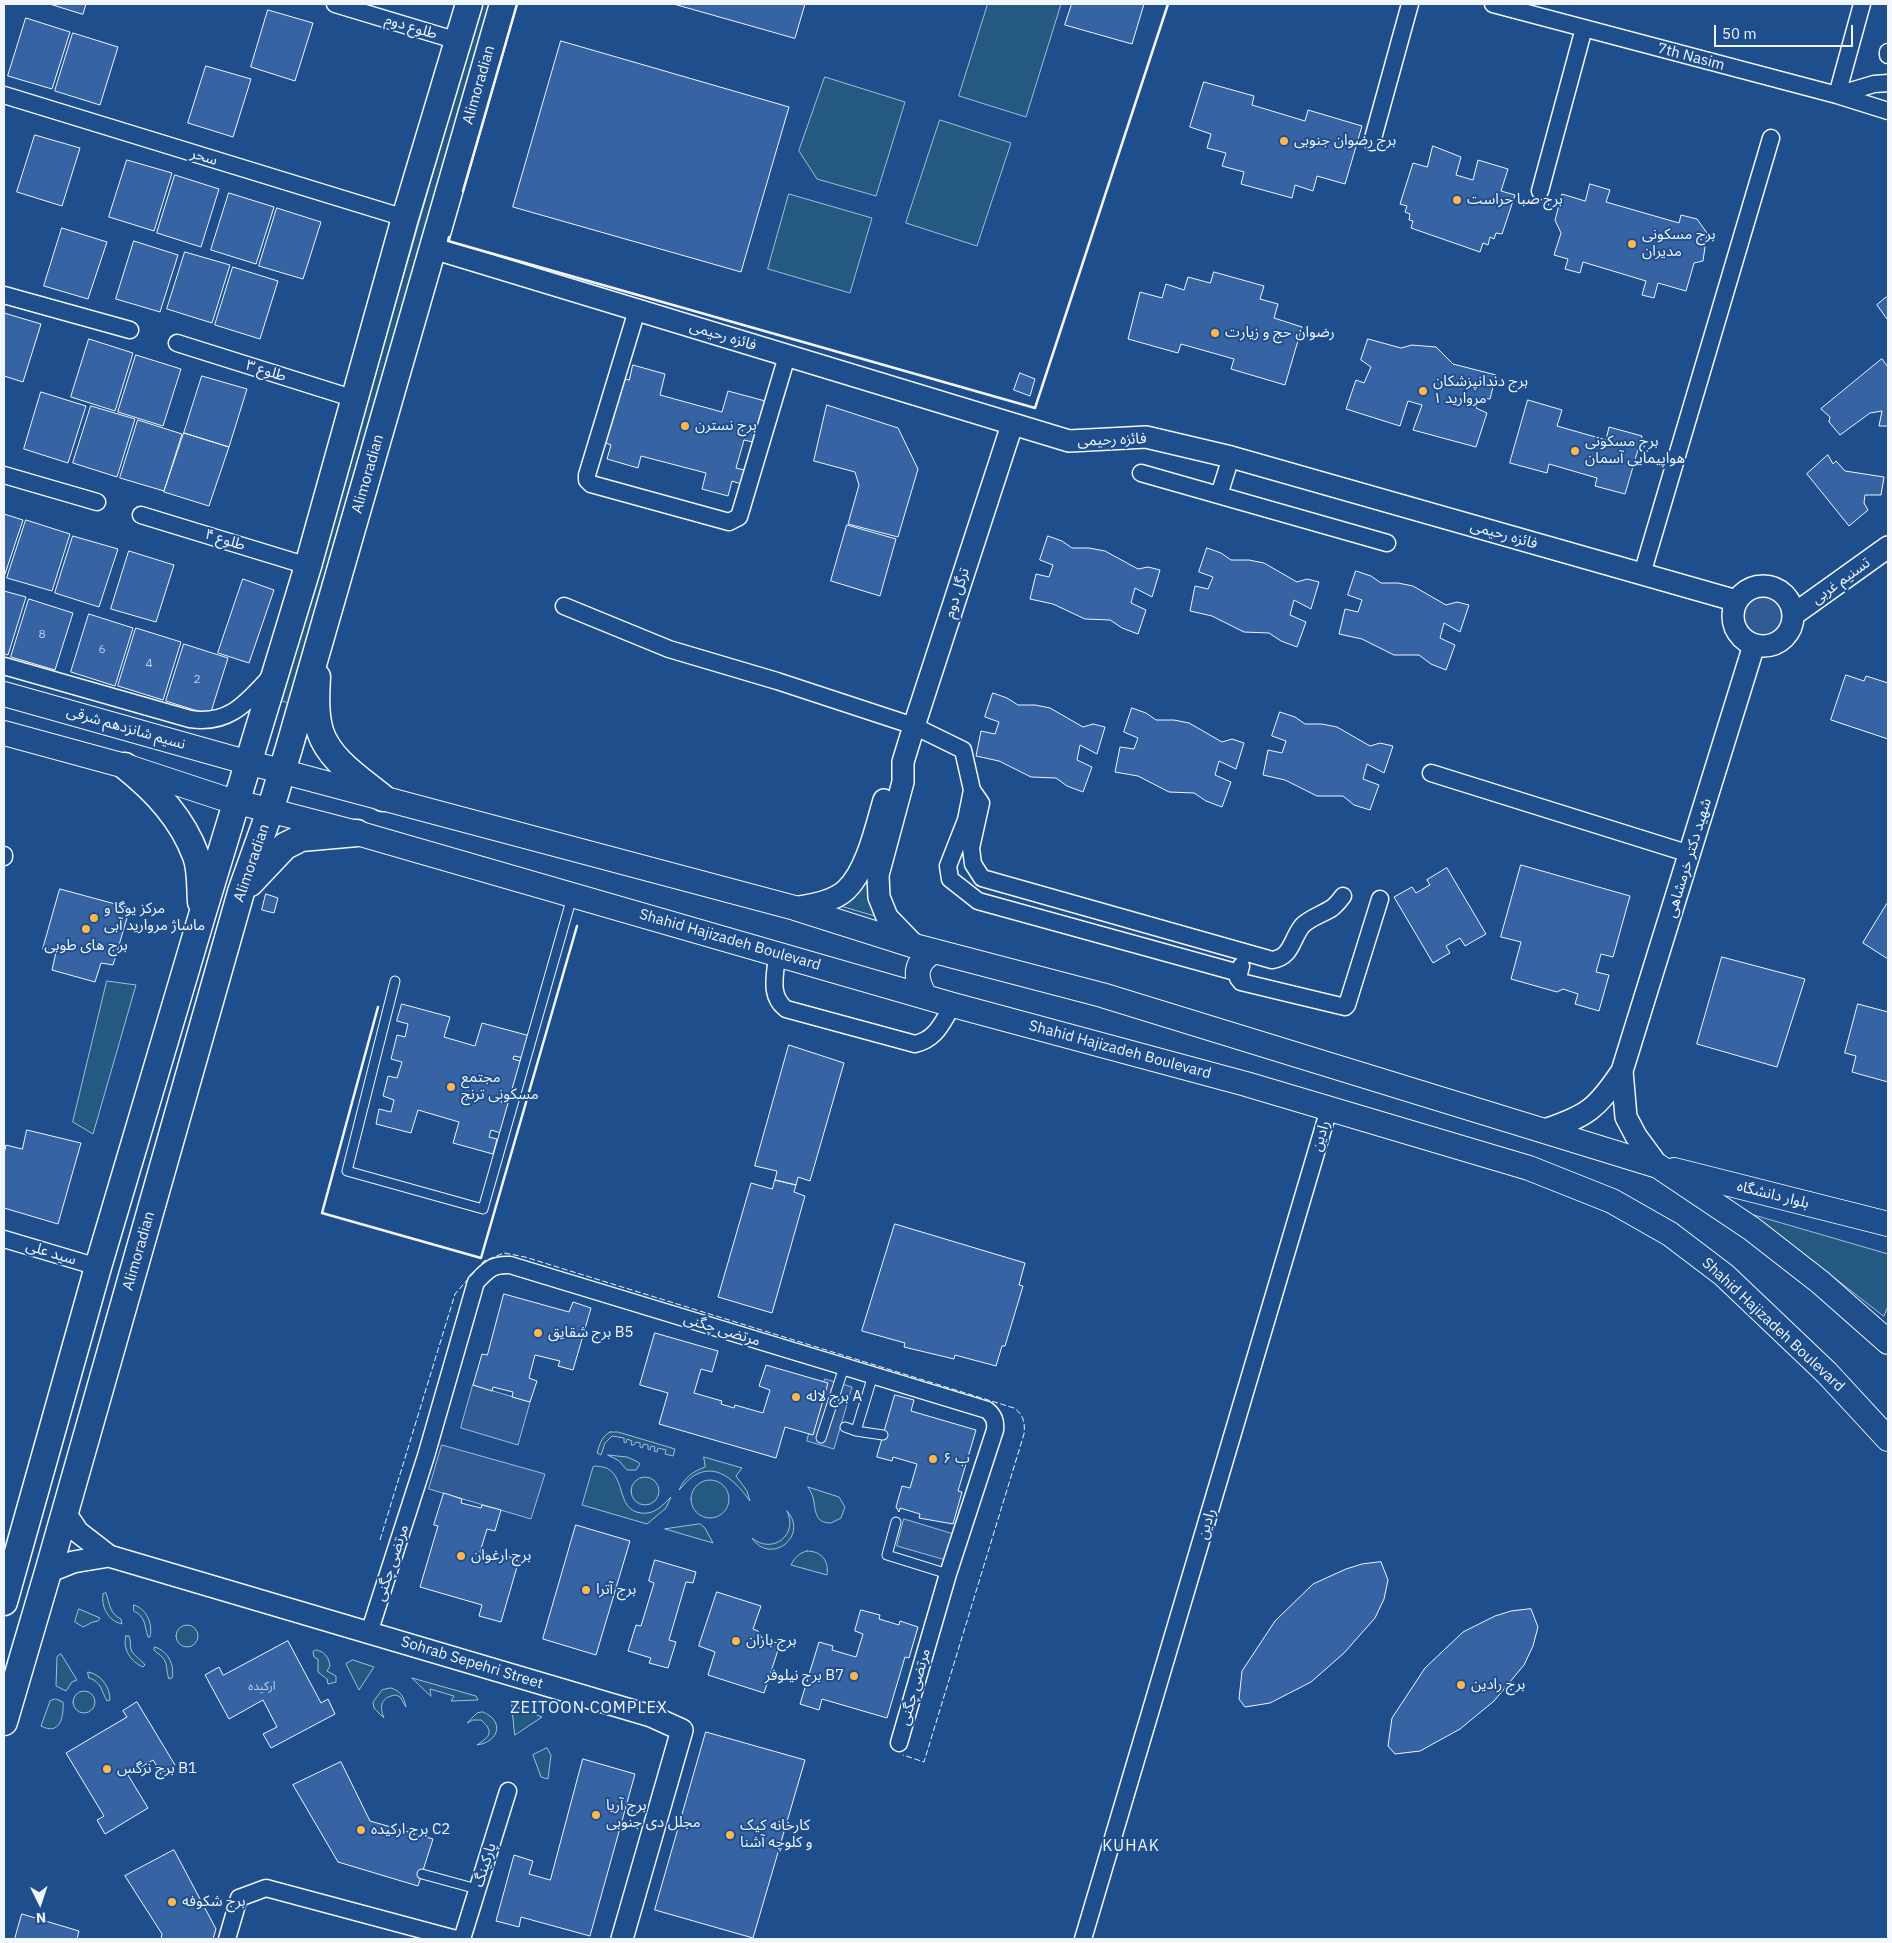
<!DOCTYPE html>
<meta charset="utf-8">
<style>
body{margin:0}
#map{position:relative;width:1892px;height:1943px;overflow:hidden;background:#1f4e8c;font-family:"IBM Plex Sans",sans-serif}
canvas{display:block}
.frame{position:absolute;inset:0;border:5px solid #f2f6ff;pointer-events:none}
.north{position:absolute;left:15px;top:1878px;width:50px;height:50px;-webkit-text-stroke:4px #1f4e8c;paint-order:stroke;rotate:176deg;font-size:14px;font-weight:700;line-height:20px;text-align:center;color:#f2f6ff}
.north::after{content:'';display:block;margin:auto;width:18px;height:22px;background:#f2f6ff;clip-path:polygon(50% 0,100% 100%,50% 72%,0 100%)}
.scale{position:absolute;left:1714px;top:25px;width:139px;height:22px;box-sizing:border-box;border:2px solid #f2f6ff;border-top:0;padding-left:6px;font-size:15px;line-height:18px;white-space:nowrap;color:#f2f6ff;-webkit-text-stroke:4px #1f4e8c;paint-order:stroke}
</style>
<div id="map">
<canvas width="1892" height="1943"></canvas>
<div class="frame"></div>
<div class="north">N</div>
<div class="scale">50 m</div>
</div>
<script>
const ctx = document.querySelector('canvas').getContext('2d');
ctx.lineJoin = 'round';
function fill(path, color) {
  ctx.fillStyle = color;
  ctx.fill(path, 'evenodd');
}
function trace(path, color, width, dash) {
  ctx.strokeStyle = color;
  ctx.lineWidth = width;
  ctx.lineCap = dash ? 'butt' : 'round';
  ctx.setLineDash(dash || []);
  ctx.stroke(path);
}
function label(font, color, halo, rows, align = 'center') {
  ctx.font = font + ' "IBM Plex Sans","Noto Sans Arabic",sans-serif';
  ctx.lineWidth = 4;
  ctx.setLineDash([]);
  ctx.textBaseline = 'middle';
  ctx.strokeStyle = halo;
  ctx.fillStyle = color;
  for (const [text, x, y, turn = 0] of rows) {
    ctx.save();
    ctx.translate(x, y);
    ctx.rotate((+turn || 0) * Math.PI / 180);
    ctx.textAlign = isNaN(turn) ? turn : align;
    if (halo) ctx.strokeText(text, 0, 0);
    ctx.fillText(text, 0, 0);
    ctx.restore();
  }
}
const green = new Path2D(`
 M482 4H491L291 704 282 701Z
 M988 4H1061L1026 117 959 96Z
 M825 77 905 102 876 196 817 179 799 151Z
 M940 120 1011 143 977 246 906 223Z
 M789 194 872 218 850 293 768 269Z
 M869 869C868 889 867 900 878 917L837 905Z
 M107 981 136 985 93 1134 73 1122Z
 M1754 1215 1888 1254V1306L1884 1316Z
 M610 1432H618L675 1449 673 1456 665 1454 666 1450 658 1448 657 1452 654 1451 655 1447 651 1446 650 1450 648 1449V1445L644 1444 642 1448 640 1447V1443L636 1442 634 1445H631L632 1441 627 1439 626 1443 624 1442V1438L612 1436 605 1443 601 1455 597 1453C600 1444 601 1437 610 1432Z
 M608 1455 627 1457 638 1462 640 1464 636 1470H627L619 1461Z
 M704 1457 742 1468 736 1476 747 1491 750 1501C738 1485 720 1463 697 1474 690 1477 684 1485 679 1490 685 1477 692 1472 705 1467Z
 M597 1466C602 1467 607 1467 611 1471 625 1483 618 1510 641 1513 654 1515 662 1506 671 1497L666 1508 647 1524 582 1505 593 1467Z
 M631 1491a14 14 0 1 1 28 0a14 14 0 1 1-28 0Z
 M691 1499a19 19 0 1 1 38 0a19 19 0 1 1-38 0Z
 M808 1487 839 1497 845 1507 841 1518 831 1523C817 1523 816 1515 814 1503 814 1498 811 1492 808 1487Z
 M787 1511C810 1536 770 1566 752 1538 772 1555 799 1535 787 1511Z
 M700 1524 705 1528 713 1543 665 1529Z
 M807 1551C822 1551 829 1561 827 1575L791 1565C795 1557 799 1553 807 1551Z
 M106 1593C110 1604 109 1613 121 1619L122 1624C108 1621 101 1607 103 1594Z
 M134 1605C147 1609 153 1624 150 1637H148C144 1625 146 1617 134 1611Z
 M79 1609 100 1618 98 1621 93 1622 83 1627 75 1622Z
 M176 1636a11 11 0 1 1 22 0a11 11 0 1 1-22 0Z
 M126 1636H129C131 1640 130 1645 131 1649 133 1656 141 1659 145 1665L143 1667C131 1662 122 1649 126 1636Z
 M155 1647C168 1651 175 1665 172 1678L169 1679C166 1672 168 1664 163 1658 160 1654 156 1653 154 1650Z
 M316 1650C324 1651 329 1657 330 1666L327 1671 336 1676V1682L328 1684 327 1679 318 1672V1659L314 1657 313 1652Z
 M61 1654 77 1680 72 1682 66 1691 56 1686 57 1657Z
 M353 1660 374 1667 359 1690 346 1664Z
 M88 1672C101 1674 110 1687 110 1700L107 1701C101 1691 102 1682 89 1678Z
 M412 1678 476 1696 478 1700 451 1701 454 1696 430 1689 431 1696Z
 M391 1688C401 1691 404 1697 406 1707L400 1697 396 1695C381 1697 379 1706 384 1718L374 1708 373 1702 382 1690Z
 M73 1702a11 11 0 1 1 22 0a11 11 0 1 1-22 0Z
 M56 1699 63 1702C64 1717 60 1736 41 1726L50 1701Z
 M512 1705 542 1717 515 1735Z
 M483 1712C505 1721 499 1742 477 1745 489 1737 495 1732 481 1720H473L467 1723 477 1713Z
 M547 1748 551 1755 548 1779 541 1777 533 1755Z`);
const parking = new Path2D(`
 M1734 616a29 29 0 1 1 58 0a29 29 0 1 1-58 0Z
 M825 1379 852 1387 834 1449 807 1441Z
 M473 1385 530 1402 518 1445 461 1428Z
 M442 1445 545 1474 531 1519 429 1489Z
 M904 1519 957 1535 949 1561 897 1546Z`);
const building = new Path2D(`
 M50 4H86L83 14Z
 M674 4H805L795 38Z
 M1072 4H1144L1132 44 1065 25Z
 M268 10 313 23 295 81 251 67Z
 M26 18 70 32 52 89 8 76Z
 M73 33 118 47 100 105 55 91Z
 M561 41 789 107 741 272 513 207Z
 M206 66 251 79 233 137 188 123Z
 M1204 82 1254 96 1252 105 1305 121 1308 110 1362 126 1345 184 1317 176 1313 191 1295 185 1292 198 1241 184 1244 172 1222 166 1226 153 1207 148 1211 134 1190 127Z
 M35 135 80 148 62 206 17 192Z
 M1433 146 1461 157 1456 175 1473 180 1478 160 1508 169 1501 191 1515 195 1502 234 1496 233 1494 239 1490 237 1488 245 1483 243 1480 252 1411 228 1413 221 1409 220 1410 214 1405 212 1407 206 1400 204 1413 163 1427 167Z
 M127 160 172 173 154 231 109 217Z
 M175 175 219 189 201 247 157 233Z
 M1590 184 1610 190 1606 202 1679 223 1681 215 1697 219 1707 233 1703 261 1694 263 1686 291 1658 283 1654 298 1642 295 1646 281 1583 262 1580 273 1565 269 1568 259 1554 255 1561 233 1555 220 1562 194 1585 201Z
 M229 193 274 207 256 264 211 250Z
 M277 208 321 222 303 279 259 266Z
 M62 228 107 242 88 299 44 286Z
 M134 241 178 255 160 312 116 299Z
 M185 252 230 265 212 323 167 309Z
 M233 267 278 281 260 339 215 325Z
 M1214 272 1264 286 1260 299 1278 304 1274 318 1302 327 1285 385 1231 369 1234 359 1181 344 1178 353 1128 339 1140 292 1162 298 1166 284 1184 290 1188 277 1210 283Z
 M1888 296V318L1887 319 1877 305Z
 M4 313 41 324 23 382 4 376Z
 M89 339 133 353 115 411 71 397Z
 M1368 339 1401 348 1412 345 1436 347 1453 364 1496 375 1490 399 1480 398 1476 408 1487 413 1476 447 1413 430 1422 405 1408 401 1400 426 1346 409 1356 380 1364 383 1371 367 1361 360Z
 M136 355 181 369 163 426 118 412Z
 M1882 359 1888 367V426H1879L1882 411 1870 413 1840 435 1829 422 1830 417 1821 409Z
 M633 365 665 374 660 395 722 412 728 391 769 402 757 443 744 440 736 468 748 471 744 485 732 481 728 496 702 489 706 473 641 456 638 468 607 459 611 445 603 442 620 378 629 380Z
 M1020 373 1035 379 1030 396 1014 390Z
 M202 376 247 389 229 447 184 433Z
 M41 392 86 406 68 463 24 449Z
 M1528 400 1562 410 1557 426 1606 440 1609 427 1642 436 1625 494 1595 486 1597 478 1549 464 1547 473 1510 463Z
 M827 405 898 428 918 469 898 537 848 524 859 485 855 472 814 461Z
 M91 406 135 419 117 477 73 463Z
 M138 420 182 434 164 491 120 478Z
 M184 433 229 447 209 506 164 492Z
 M1828 455 1833 464 1836 461 1845 471 1884 477 1881 495H1865L1864 503 1868 510 1849 526 1807 474Z
 M4 514 23 520 4 577Z
 M26 520 70 534 52 591 7 578Z
 M847 525 896 539 880 596 831 581Z
 M73 536 118 549 99 607 55 593Z
 M1048 536 1062 541 1072 548H1089L1105 551 1138 569 1148 567 1160 570 1152 597 1135 588 1131 603 1146 610 1138 634 1122 628 1110 620 1085 619 1053 604 1030 599 1036 574 1049 577 1053 565 1040 560Z
 M1207 548 1221 553 1231 560H1249L1264 563 1297 582 1307 579 1319 582 1311 609 1294 600 1290 615 1306 622 1297 647 1281 641 1269 633 1244 632 1212 616 1190 611 1195 586 1208 589 1213 577 1199 572Z
 M129 551 174 565 156 622 111 609Z
 M1356 571 1371 576 1381 583H1398L1413 586 1446 605 1457 602 1469 605 1460 632 1444 623 1440 638 1455 645 1446 670 1431 664 1419 655H1394L1362 639 1339 634 1345 609 1358 612 1362 600 1348 595Z
 M243 579 274 590 249 663 218 653Z
 M4 591 26 597 8 655 4 654Z
 M29 599 73 613 55 670 11 657Z
 M89 614 133 628 115 686 71 672Z
 M136 628 181 642 163 700 118 686Z
 M184 644 228 658 210 715 166 701Z
 M1846 675 1864 681 1866 676 1888 683V739L1831 720Z
 M993 693 1007 698 1018 705H1035L1050 708 1083 727 1093 724 1105 727 1097 754 1080 745 1077 760 1092 767 1083 792 1067 786 1056 778 1031 777 999 761 976 756 981 731 995 734 999 722 985 717Z
 M1132 708 1146 713 1156 720H1174L1189 723 1222 742 1232 739 1244 743 1236 769 1219 761 1215 775 1231 782 1222 807 1206 801 1194 793 1169 792 1138 776 1115 772 1120 747 1134 749 1138 738 1124 732Z
 M1280 712 1295 717 1305 724H1322L1337 727 1370 746 1380 743 1393 746 1384 773 1367 764 1363 779 1379 785 1370 810 1354 805 1343 796H1317L1285 780 1263 775 1268 750 1282 753 1286 741 1272 736Z
 M1521 865 1630 896 1613 957 1601 954 1596 972 1609 975 1599 1011 1575 1004 1578 994 1563 989 1557 992 1511 979 1521 942 1501 937Z
 M1447 868 1486 934 1465 946 1460 938 1446 946 1450 953 1433 963 1394 897 1412 887 1416 893 1430 885 1427 880Z
 M60 889 130 908 113 965 101 963 95 982 52 970 56 952 43 949Z
 M266 894 278 898 274 913 262 910Z
 M1888 902V959L1863 943Z
 M1722 957 1805 979 1777 1067 1697 1044Z
 M402 1004 450 1017 444 1037 475 1046 482 1023 530 1036 524 1058 514 1056 513 1059 524 1062 513 1098 503 1095 501 1102 509 1104 501 1133 491 1130 489 1137 497 1139 493 1154 453 1143 459 1122 418 1110 411 1133 376 1124 379 1109 391 1112 394 1100 383 1096 388 1076 397 1078 402 1062 391 1059 397 1035 405 1037 408 1024 397 1021Z
 M1858 1004 1888 1012V1082L1852 1072 1856 1056 1845 1053Z
 M789 1045 844 1063 810 1181 798 1177 796 1185 775 1180 777 1171 755 1166Z
 M27 1130 81 1143 58 1224 4 1208V1154L6 1145 22 1149Z
 M775 1180 796 1185 794 1192 805 1196 772 1313 718 1297 751 1183 772 1189Z
 M895 1224 1025 1263 1019 1285 1023 1286 1005 1346H1002L996 1366 955 1355 954 1359 904 1347 905 1343 862 1331Z
 M504 1294 569 1312 573 1302 591 1308 573 1370 558 1366 560 1361 535 1355 529 1378 537 1381 530 1402 512 1397 513 1392 493 1387 492 1391 473 1385 482 1354 487 1355Z
 M655 1333 718 1351 712 1372 701 1369 694 1393 722 1401 721 1404 734 1408 735 1405 763 1413 770 1390 759 1386 766 1365 828 1383 813 1435 785 1427 776 1458 659 1424 668 1393 640 1385Z
 M895 1395 914 1400 911 1411 976 1430 958 1491 962 1492 953 1524 919 1518 920 1514 900 1508 899 1512 896 1507 902 1486 910 1488 917 1464 893 1457 892 1461 877 1457Z
 M444 1493 462 1499 461 1503 481 1508 482 1505 501 1510 495 1531 487 1529 480 1552 500 1558 501 1554 519 1560 501 1622 479 1616 482 1605 420 1587 438 1526 434 1525Z
 M576 1525 630 1541 596 1655 543 1639Z
 M655 1560 696 1572 693 1583 686 1582 669 1640 676 1642 668 1668 649 1663 651 1658 628 1651 636 1625 641 1626 654 1583 649 1581Z
 M1381 1562 1388 1580 1384 1599 1375 1618 1344 1653 1311 1682 1270 1703 1245 1707 1239 1699 1242 1671 1275 1621 1313 1584 1346 1569 1362 1564Z
 M717 1592 761 1606 753 1629 758 1631 762 1638 780 1644 764 1693 708 1675 715 1652 699 1646Z
 M1531 1609 1538 1627 1533 1646 1524 1665 1494 1701 1460 1729 1420 1751 1395 1754 1388 1746 1392 1718 1425 1668 1463 1632 1495 1616 1511 1611Z
 M861 1610 880 1615 879 1619 899 1625 900 1621 918 1627 909 1658 905 1657 887 1718 822 1699 819 1710 800 1704 819 1642 833 1646 832 1650 856 1657 863 1634 855 1631Z
 M288 1641 321 1703 328 1699 335 1714 271 1748 263 1734 277 1727 263 1700 229 1719 205 1675 219 1667 223 1675Z
 M137 1702 175 1765 161 1773 153 1760 128 1775 148 1808 105 1834 97 1820 104 1816 66 1753 127 1717 123 1711Z
 M706 1732 805 1760 753 1938 655 1910Z
 M583 1759 635 1774 590 1936 521 1917 519 1927 496 1921 514 1855 533 1861 529 1874 550 1880Z
 M341 1762 370 1821 433 1839 418 1886 338 1862 293 1785Z
 M174 1850 216 1929 213 1939H161L162 1934 125 1876Z
 M22 1914 79 1931 77 1939H15Z`);
const service = new Path2D(`
 M395 981 347 1171 483 1209 572 897
 M845 1427 856 1431 883 1435
 M856 1431 873 1375
 M821 1438 844 1367
 M896 1522 887 1555 948 1574
 M422 1874 477 1889`);
const minor = new Path2D(`
 M335 4 458 41
 M1493 4 1837 95 1888 111
 M1888 52V55
 M4 95 405 218
 M1837 95 1862 4
 M1837 95 1874 84 1888 83
 M1372 142 1410 4
 M1540 191 1584 28
 M4 295 130 330
 M637 310 587 475V480L591 484 729 522 739 517 787 356
 M177 343 355 399
 M1141 473 1387 543
 M4 475 97 502
 M1219 495 1231 457
 M141 515 308 566
 M1642 574 1771 138
 M564 606 669 649 777 681 914 726 963 750 972 790 981 803 971 848 973 864 982 878 1272 960C1292 957 1291 940 1302 926 1309 918 1323 914 1332 908 1336 905 1340 900 1343 896
 M4 666 190 719C229 725 246 703 270 677
 M1431 773 1690 854
 M972 790 966 820 948 866 950 879 978 901 1239 973
 M4 855V857
 M777 954C776 974 768 995 786 1009L915 1044C937 1039 942 1022 953 1005
 M1241 966 1238 978 1241 982 1345 1007 1347 1005 1380 899
 M4 1239 98 1267
 M369 1633 426 1456 476 1282C488 1270 492 1264 510 1265L987 1410C994 1416 996 1421 995 1430L948 1574 899 1743
 M227 1939 239 1898 266 1888 456 1939
 M462 1939 508 1791
 M1083 1939 1329 1109`);
const tertiary = new Path2D(`
 M433 248 1069 441 1146 437 1231 457 1737 601
 M1733 616a30 30 0 1 1 60 0a30 30 0 1 1-60 0Z
 M1793 615 1888 547
 M795 908C811 905 833 902 846 890 867 870 876 827 884 800
 M915 946 887 917 879 897 878 875 903 782V762L914 726 1012 425
 M1622 1071 1626 1117 1636 1136 1658 1166
 M1542 1131C1587 1116 1596 1110 1622 1071L1754 645
 M65 1513 78 1532 109 1556 651 1716 682 1730 622 1939
 M48 1572 73 1562 109 1556`);
const secondary = new Path2D(`
 M4 694 228 757 795 908 915 946 1102 995 1658 1166 1752 1229 1820 1282 1888 1342
 M4 733 125 766 222 798 357 833 953 1005 1246 1084 1529 1168 1612 1201 1670 1234 1724 1275 1827 1373 1888 1439
 M925 996C914 977 914 963 934 951
 M1674 1170 1888 1224`);
const primary = new Path2D(`
 M317 677C316 695 315 714 320 731 329 760 360 779 383 798
 M125 766C156 791 182 818 196 856 201 869 200 887 201 902
 M250 883 285 846 301 838 357 833
 M4 1602 98 1267 203 912 308 566 405 218 469 4
 M4 1722 48 1572 241 892 270 811 289 748 503 4`);
const fence = new Path2D(`
 M380 1540 455 1294 484 1261 504 1253 525 1257 1014 1408C1024 1415 1025 1423 1024 1434L924 1762 903 1755`);
const wall = new Path2D(`
 M463 191 517 4
 M449 237 448 241 1035 408 1168 4
 M378 1007 322 1213 481 1258 577 926`);
const markers = [
 [1284,141,5,"#ffb74d"],
 [1457,200,5,"#ffb74d"],
 [1632,244,5,"#ffb74d"],
 [1215,333,5,"#ffb74d"],
 [1423,391,5,"#ffb74d"],
 [685,426,5,"#ffb74d"],
 [1575,451,5,"#ffb74d"],
 [94,918,5,"#ffb74d"],
 [86,929,5,"#ffb74d"],
 [451,1087,5,"#ffb74d"],
 [538,1333,5,"#ffb74d"],
 [796,1397,5,"#ffb74d"],
 [933,1459,5,"#ffb74d"],
 [461,1556,5,"#ffb74d"],
 [586,1590,5,"#ffb74d"],
 [736,1641,5,"#ffb74d"],
 [854,1676,5,"#ffb74d"],
 [1461,1685,5,"#ffb74d"],
 [107,1769,5,"#ffb74d"],
 [596,1815,5,"#ffb74d"],
 [361,1830,5,"#ffb74d"],
 [730,1835,5,"#ffb74d"],
 [172,1902,5,"#ffb74d"]
];
const numberNames = [
 ["8",42,635],
 ["6",102,650],
 ["4",149,664],
 ["2",197,680],
 ["ارکیده",262,1687]
];
const streetNames = [
 ["طلوع دوم",411,27,17],
 ["7th Nasim",1691,57,15],
 ["Alimoradian",479,85,-74],
 ["سحر",204,157,17],
 ["فائزه رحیمی",723,336,17],
 ["طلوع ۳",266,371,17],
 ["فائزه رحیمی",1112,440,-2],
 ["Alimoradian",368,474,-74],
 ["فائزه رحیمی",1504,535,16],
 ["طلوع ۴",225,540,17],
 ["تسنیم غربی",1841,581,-36],
 ["ترگل دوم",957,593,-72],
 ["نسیم شانزدهم شرقی",126,728,16],
 ["شهید دکتر خرمشاهی",1689,858,-73],
 ["Alimoradian",252,863,-71],
 ["Shahid Hajizadeh Boulevard",730,940,16],
 ["Shahid Hajizadeh Boulevard",1120,1050,15],
 ["رادین",1321,1136,-74],
 ["بلوار دانشگاه",1773,1195,14],
 ["Alimoradian",139,1251,-74],
 ["سید علی",51,1253,17],
 ["Shahid Hajizadeh Boulevard",1773,1325,43],
 ["مرتضی چگنی",722,1330,17],
 ["رادین",1207,1524,-74],
 ["مرتضی چگنی",392,1563,-72],
 ["Sohrab Sepehri Street",472,1663,17],
 ["مرتضی چگنی",915,1687,-74],
 ["پارکینگ",485,1865,-73]
];
const poiNames = [
 ["برج رضوان جنوبی",1294,141],
 ["برج صبا حراست",1467,200],
 ["برج مسکونی",1642,235],
 ["مدیران",1642,252],
 ["رضوان حج و زیارت",1225,333],
 ["برج دندانپزشکان",1433,382],
 ["مروارید ۱",1433,399],
 ["برج نسترن",695,426],
 ["برج مسکونی",1585,442],
 ["هواپیمایی آسمان",1585,459],
 ["مرکز یوگا و",104,909],
 ["ماساژ مروارید آبی",104,926],
 ["برج های طوبی",86,946,"center"],
 ["مجتمع",461,1078],
 ["مسکونی ترنج",461,1095],
 ["برج شقایق B5",548,1333],
 ["برج لاله A",806,1397],
 ["ب ۶",943,1459],
 ["برج ارغوان",471,1556],
 ["برج آترا",596,1590],
 ["برج باران",746,1641],
 ["برج نیلوفر B7",844,1676,"right"],
 ["برج رادین",1471,1685],
 ["برج نرگس B1",117,1769],
 ["برج آریا",606,1806],
 ["مجلل دی جنوبی",606,1823],
 ["کارخانه کیک",740,1826],
 ["و کلوچه آشنا",740,1843],
 ["برج ارکیده C2",371,1830],
 ["برج شکوفه",182,1902]
];
const neighbourhoodNames = [
 ["ZEITOON COMPLEX",589,1708],
 ["KUHAK",1131,1846]
];
fill(green, '#245a82');
trace(green, '#a8bbd7', 1);
fill(parking, '#305b95');
trace(parking, '#a8bbd7', 1);
fill(building, '#3563a3');
trace(building, '#f2f6ff', 1);
trace(service, '#f2f6ff', 11);
trace(minor, '#f2f6ff', 19);
trace(tertiary, '#f2f6ff', 24);
trace(secondary, '#f2f6ff', 26);
trace(primary, '#f2f6ff', 29);
trace(service, '#1f4e8c', 9);
trace(minor, '#1f4e8c', 16);
trace(tertiary, '#1f4e8c', 21);
trace(secondary, '#1f4e8c', 24);
trace(primary, '#1f4e8c', 26);
trace(fence, '#f2f6ff', 1, [6, 2.5]);
trace(wall, '#f2f6ff', 2.5);
for (const [x, y, r, color] of markers) {
  const dot = new Path2D();
  dot.arc(x, y, r, 0, 2 * Math.PI);
  ctx.fillStyle = color;
  ctx.fill(dot);
  trace(dot, '#1f4e8c', 2);
}
label('12px', '#c3d1e8', null, numberNames);
label('15px', '#f2f6ff', '#1f4e8c', streetNames);
label('15px', '#f2f6ff', '#1f4e8c', poiNames, 'left');
ctx.letterSpacing = '1px';
label('16px', '#f2f6ff', '#1f4e8c', neighbourhoodNames);
ctx.letterSpacing = '0px';
</script>
